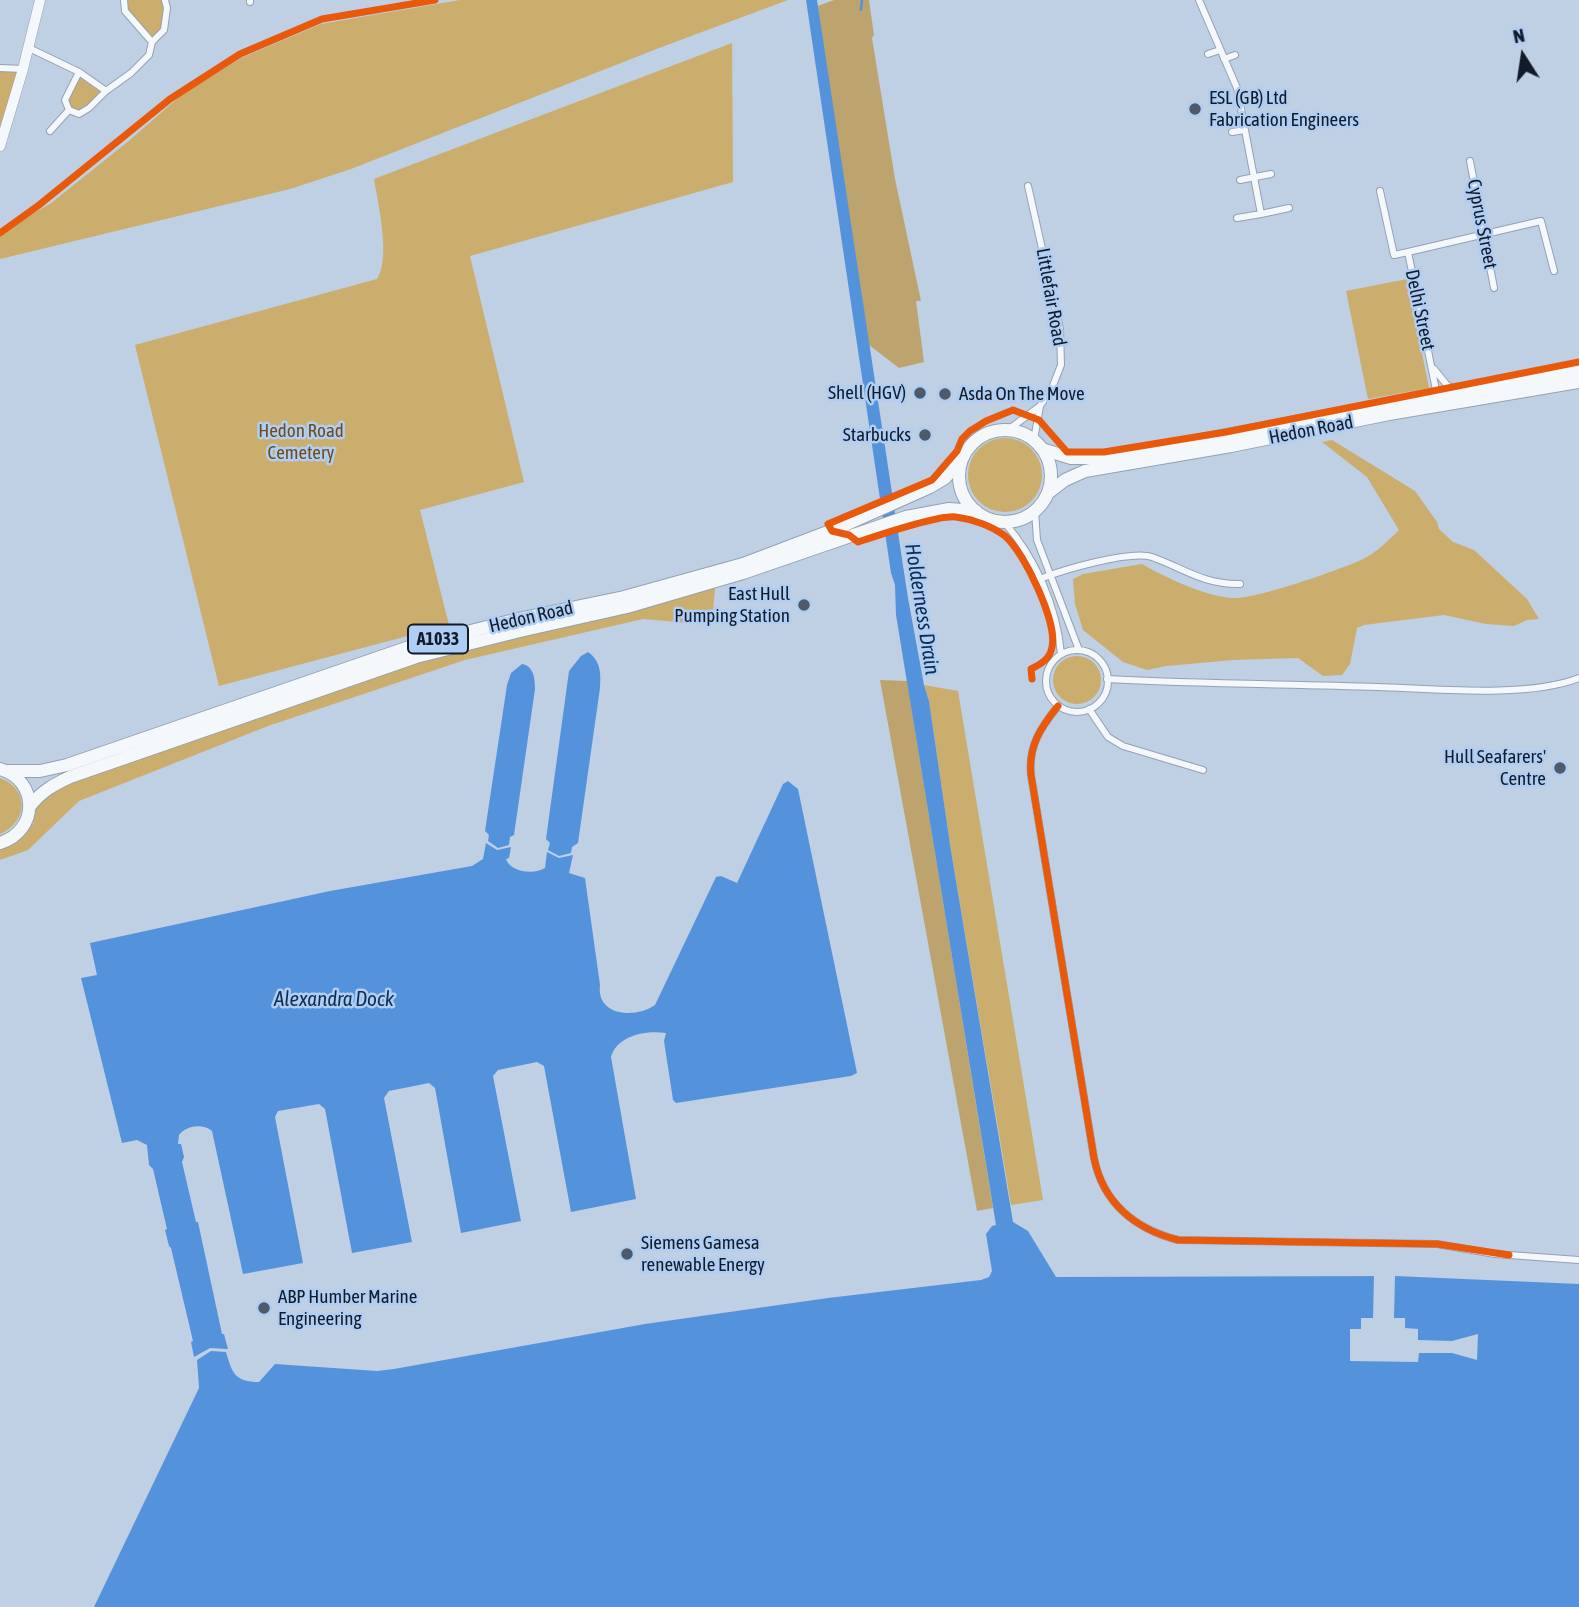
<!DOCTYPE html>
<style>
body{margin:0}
#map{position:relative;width:1579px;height:1607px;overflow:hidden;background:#bfcfe4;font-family:"Asap Condensed",sans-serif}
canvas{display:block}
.north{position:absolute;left:1488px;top:21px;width:70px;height:70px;-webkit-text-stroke:5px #b0cdf3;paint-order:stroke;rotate:348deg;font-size:19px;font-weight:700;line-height:28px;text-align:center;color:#111b29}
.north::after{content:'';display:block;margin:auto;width:24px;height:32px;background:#111b29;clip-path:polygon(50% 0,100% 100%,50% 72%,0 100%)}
</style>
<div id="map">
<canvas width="1579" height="1607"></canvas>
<div class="north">N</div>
</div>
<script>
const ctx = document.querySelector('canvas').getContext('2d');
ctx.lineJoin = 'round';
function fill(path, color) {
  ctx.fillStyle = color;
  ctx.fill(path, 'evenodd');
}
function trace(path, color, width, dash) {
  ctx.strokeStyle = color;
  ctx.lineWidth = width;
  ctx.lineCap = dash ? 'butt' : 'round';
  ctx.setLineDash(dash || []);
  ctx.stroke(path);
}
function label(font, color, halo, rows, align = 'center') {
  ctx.font = font + ' "Asap Condensed",sans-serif';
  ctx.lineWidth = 5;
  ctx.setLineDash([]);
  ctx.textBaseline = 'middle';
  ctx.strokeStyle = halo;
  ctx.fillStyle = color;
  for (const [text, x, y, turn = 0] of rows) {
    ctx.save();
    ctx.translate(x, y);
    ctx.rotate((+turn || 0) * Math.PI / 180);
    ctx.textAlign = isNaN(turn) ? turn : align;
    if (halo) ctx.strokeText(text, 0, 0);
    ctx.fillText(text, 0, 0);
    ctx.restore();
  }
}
const green = new Path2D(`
 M124 0H165L164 30 152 42 125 11Z
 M460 0H788L659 48 351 169 290 189 0 259V230L50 204 130 140 179 97 241 58 321 24Z
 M732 43 733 182 470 256 524 482 420 510 449 625 219 686 135 345 377 279C391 258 378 204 374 179Z
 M0 71 18 72 0 127Z
 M79 72 106 91 79 114 69 110 65 100Z
 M1407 279 1429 388 1368 399 1346 291Z
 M968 475a37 37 0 1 1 74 0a37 37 0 1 1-74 0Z
 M1332 440 1415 491 1437 522 1439 529 1453 542 1474 550 1527 599 1539 619 1527 620 1514 626 1486 624 1444 615 1364 625 1357 628 1350 664 1342 675 1323 676 1298 658 1233 660 1166 666 1147 670 1123 662 1083 630 1075 604 1073 579 1083 574 1142 564C1167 578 1204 596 1232 598 1254 600 1339 570 1361 560 1375 554 1389 540 1399 530L1367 477 1322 442Z
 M715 588 712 625 643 619 465 660 268 726 79 801 28 850 0 860V847L21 837 33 824 36 808 49 789 416 660 630 611Z
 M1053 680a24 24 0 1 1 48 0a24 24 0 1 1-48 0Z
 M924 685 958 691 1043 1200 1011 1205 951 851 929 701Z
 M0 778C30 789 28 822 0 834Z`);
const forest = new Path2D(`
 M834 0H869L874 35 872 38 895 179 921 301H916L924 362 899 368 869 345 819 21 818 6Z
 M880 680 907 681 993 1208 977 1211Z`);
const water = new Path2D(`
 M806 0H817L908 598 924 685 929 701 951 851 1013 1222 1028 1231 1056 1277 1395 1276 1579 1284V1607H94L199 1388 197 1360 211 1351 226 1352C232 1373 235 1382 259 1382L275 1364 377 1371 394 1369 645 1324 828 1298 981 1280 989 1277 992 1271 986 1234 992 1226 996 1225 896 615 895 585 891 573Z
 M588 652C601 661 601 674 600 688L578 843 572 847 571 853 559 856 548 850 550 843 546 839 569 671 581 656Z
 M522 664C534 666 535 679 535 689L514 835 510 837 509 845 498 848 488 841 489 835 485 831 507 685 511 673Z
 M788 781 798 789 857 1073 851 1076 676 1103 673 1100 664 1041 666 1033C647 1030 617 1035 611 1057L636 1199 571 1212 544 1066 537 1062 498 1070 493 1076 521 1221 461 1233 435 1088 429 1083 389 1091 384 1098 412 1242 352 1253 325 1109 319 1104 278 1111 275 1117 303 1263 243 1274 212 1131C202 1123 186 1126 179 1135L178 1144H181L184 1157 182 1162 196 1222H198L222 1334H224L228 1349 210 1348 194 1357 191 1342 193 1341 171 1248 169 1246 165 1230 167 1229 153 1169 149 1165 147 1145 137 1140 122 1143 81 978 97 975 90 943 330 891 472 866 483 859 486 843 497 850 511 847 509 858 506 859C510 872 534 875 545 868L547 852 559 858 573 855 569 873 585 878 600 985C596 1016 635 1019 655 1005L716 877 721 876 737 883 783 784Z`);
const pier = new Path2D(`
 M1374 1276H1395L1394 1318H1405V1328L1418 1329V1340L1452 1341 1478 1334 1477 1360 1452 1353H1419L1418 1362 1350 1361V1329H1361V1318H1373Z`);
const stream = new Path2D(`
 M861 10 862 0`);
const street = new Path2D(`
 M124 0 125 11 152 42
 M1199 0 1237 88 1261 214 1237 218
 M250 2V0
 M29 48 79 72 106 91 131 73 149 55 152 42 164 30 167 8 165 0
 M1208 54 1220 50
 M1224 59 1235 55
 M0 68 23 69
 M79 72 65 100 69 110 79 114 89 108 106 91
 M50 131 69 110
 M1232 132 1245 130
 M1470 161 1494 288
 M1240 180 1271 174
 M1380 191 1394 255 1408 252 1437 395
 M1261 214 1289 208
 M1408 252 1541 221 1554 271
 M1434 369 1447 385 1456 390
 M1008 430 1040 406 1052 388 1061 365 1060 329 1028 186
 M1034 440 1040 406
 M1035 511 1037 540 1079 650
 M1004 522C1035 557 1057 607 1061 654
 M1040 579C1062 570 1130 550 1152 557 1183 568 1204 585 1240 584
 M1046 681a31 31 0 1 1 62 0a31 31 0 1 1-62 0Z
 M1107 679C1198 684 1288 684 1378 687 1434 689 1529 698 1579 678
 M1058 706C1041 727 1028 746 1031 775L1094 1158C1103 1203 1135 1229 1178 1240L1437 1244 1495 1254 1579 1260
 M1089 709 1108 737 1123 746 1203 770`);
const secondary = new Path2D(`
 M0 146 23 69 40 0`);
const highway = new Path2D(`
 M959 476a46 46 0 1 1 92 0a46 46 0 1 1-92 0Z
 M1045 450 1071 458H1090L1170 446 1437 395 1579 371
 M1048 493 1065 480 1085 471 1231 446 1389 414 1579 382
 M0 769C39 780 39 831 0 843
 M8 771H40L67 765 412 646 518 619 624 597 743 564 838 528 930 487 945 478 961 460
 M30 806C42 791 53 785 70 777L416 657 520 631 627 607 743 573 906 517 949 509 976 511`);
const cycleway = new Path2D(`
 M0 233 39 205 170 99 240 54 322 19 435 0
 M1032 679 1031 669C1041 664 1050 659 1052 647 1058 623 1024 552 1005 536 992 526 972 519 956 517 941 514 876 536 858 542L849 535 832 531 828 524 932 480 957 451 962 439 970 431 986 421 1013 410 1039 420 1067 452H1104L1226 432 1579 362
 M1058 706C1041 727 1028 746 1031 775L1094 1158C1103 1203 1135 1229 1178 1240L1437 1244 1509 1255`);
const markers = [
 [1195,109,7,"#4e5a6a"],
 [920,393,7,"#4e5a6a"],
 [945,394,7,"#4e5a6a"],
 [925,435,7,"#4e5a6a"],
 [804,605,7,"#4e5a6a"],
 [1560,768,7,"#4e5a6a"],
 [627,1254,7,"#4e5a6a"],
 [264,1308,7,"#4e5a6a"]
];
const shields = [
 [438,639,60]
];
const shieldNames = [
 ["A1033",438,639]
];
const poiNames = [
 ["ESL (GB) Ltd",1209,98],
 ["Fabrication Engineers",1209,120],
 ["Shell (HGV)",906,393,"right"],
 ["Asda On The Move",959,394],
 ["Starbucks",911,435,"right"],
 ["East Hull",790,594,"right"],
 ["Pumping Station",790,616,"right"],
 ["Hull Seafarers'",1546,757,"right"],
 ["Centre",1546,779,"right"],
 ["Siemens Gamesa",641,1243],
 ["renewable Energy",641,1265],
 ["ABP Humber Marine",278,1297],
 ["Engineering",278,1319]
];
const streetNames = [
 ["Cyprus Street",1482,224,79],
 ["Littlefair Road",1051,297,80],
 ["Delhi Street",1420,310,78],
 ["Hedon Road",1311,430,-11],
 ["Hedon Road",531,617,-13]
];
const parkNames = [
 ["Hedon Road",301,431],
 ["Cemetery",301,453]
];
const waterNames = [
 ["Holderness Drain",922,609,81],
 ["Alexandra Dock",334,999]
];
fill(green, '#cbad6d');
fill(forest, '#bda46e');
fill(water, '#5493dc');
fill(pier, '#bfcfe4');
trace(stream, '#5493dc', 2.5);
trace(street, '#95a1b1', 8);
trace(secondary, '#95a1b1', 11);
trace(highway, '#95a1b1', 14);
trace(street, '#f5f8fb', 6);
trace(secondary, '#f5f8fb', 10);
trace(highway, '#f5f8fb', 12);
trace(cycleway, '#e8590c', 7);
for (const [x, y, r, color] of markers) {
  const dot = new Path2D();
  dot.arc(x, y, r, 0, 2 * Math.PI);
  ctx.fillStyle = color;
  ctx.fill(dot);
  trace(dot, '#b0cdf3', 2.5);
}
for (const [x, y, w] of shields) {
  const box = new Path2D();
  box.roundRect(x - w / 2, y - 14.5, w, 29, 5);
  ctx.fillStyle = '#b0cdf3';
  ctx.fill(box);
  trace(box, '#111b29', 2);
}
label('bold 18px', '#111b29', null, shieldNames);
label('19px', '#111b29', '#b0cdf3', poiNames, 'left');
label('19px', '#111b29', '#b0cdf3', streetNames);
label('19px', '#6e4d1b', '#b0cdf3', parkNames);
label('italic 21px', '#0e2e54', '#b0cdf3', waterNames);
</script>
